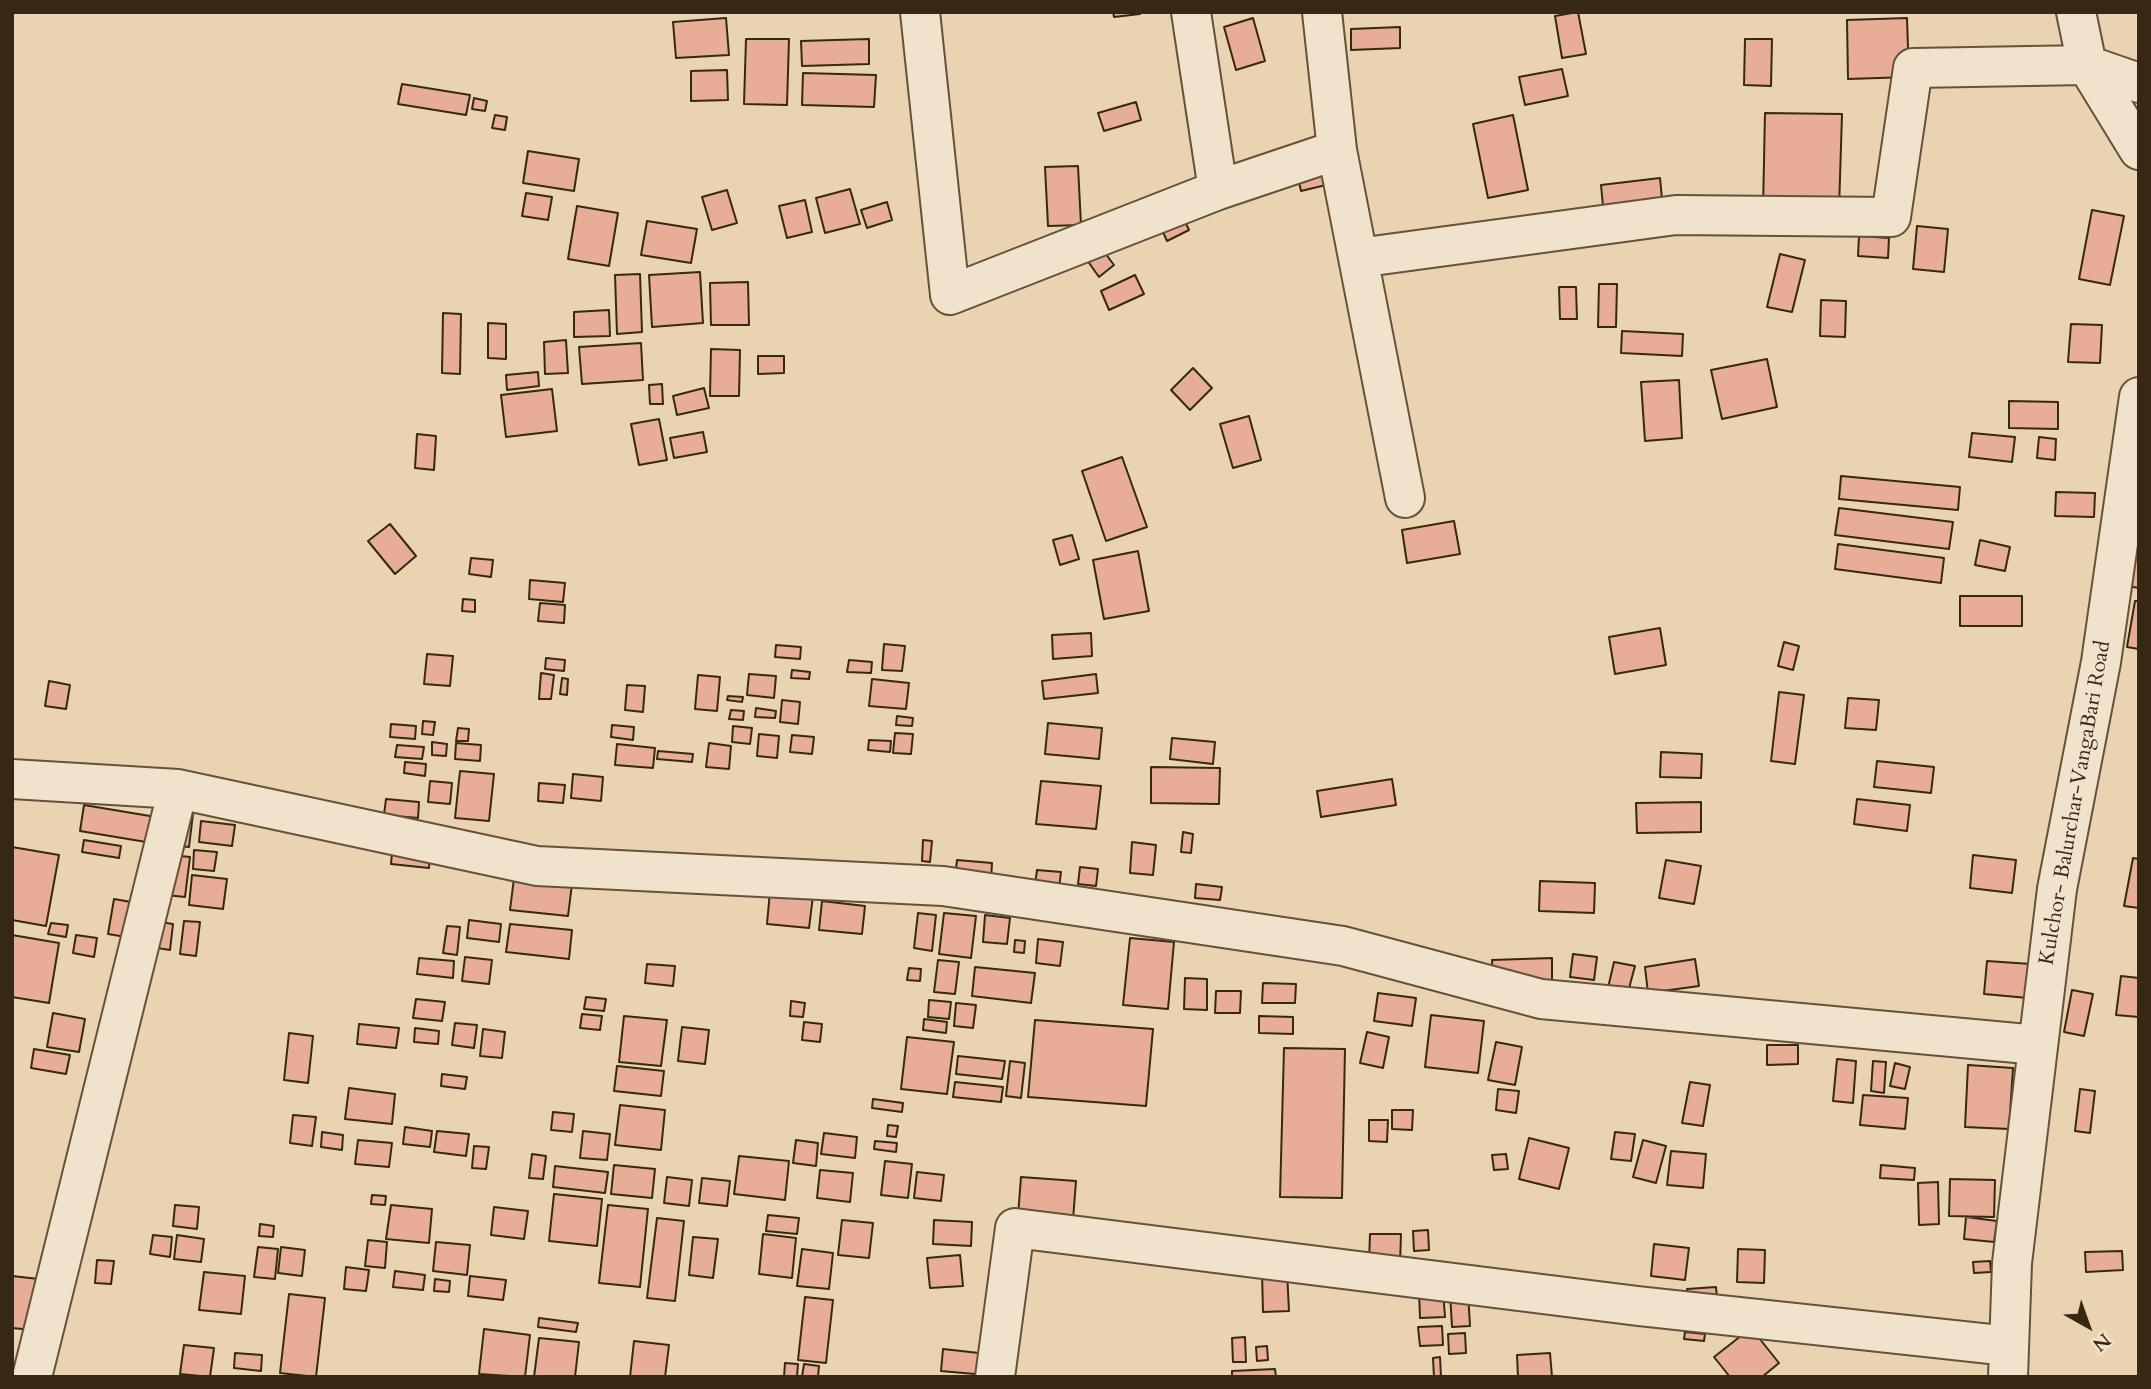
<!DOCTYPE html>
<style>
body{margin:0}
#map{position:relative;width:2151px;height:1389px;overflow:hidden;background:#ead3b0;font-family:Cardo,serif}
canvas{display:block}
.frame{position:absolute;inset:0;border:14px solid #372813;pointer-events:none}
.north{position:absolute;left:2053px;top:1291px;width:70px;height:70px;-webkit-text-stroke:5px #f1e2cc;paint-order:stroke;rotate:140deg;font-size:19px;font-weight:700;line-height:28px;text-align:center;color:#372813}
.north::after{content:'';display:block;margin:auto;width:24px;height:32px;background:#372813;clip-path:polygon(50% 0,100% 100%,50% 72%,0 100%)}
</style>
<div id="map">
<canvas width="2151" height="1389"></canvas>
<div class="frame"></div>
<div class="north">N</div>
</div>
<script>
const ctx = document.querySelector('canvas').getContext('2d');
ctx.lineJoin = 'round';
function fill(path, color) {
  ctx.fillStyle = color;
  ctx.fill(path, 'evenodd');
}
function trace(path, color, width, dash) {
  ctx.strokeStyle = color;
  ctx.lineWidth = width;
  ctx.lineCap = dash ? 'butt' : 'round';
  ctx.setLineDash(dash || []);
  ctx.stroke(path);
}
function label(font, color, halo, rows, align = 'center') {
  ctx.font = font + ' Cardo,serif';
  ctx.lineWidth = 5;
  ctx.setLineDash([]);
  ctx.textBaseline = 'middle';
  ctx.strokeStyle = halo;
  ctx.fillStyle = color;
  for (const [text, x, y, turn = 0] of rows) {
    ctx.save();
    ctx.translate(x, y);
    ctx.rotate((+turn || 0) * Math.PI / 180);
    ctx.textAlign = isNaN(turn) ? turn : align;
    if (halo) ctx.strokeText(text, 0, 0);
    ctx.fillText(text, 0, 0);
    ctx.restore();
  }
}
const building = new Path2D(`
 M1113 12H1140V14L1114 17Z
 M1578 12 1586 54 1562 58 1555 16Z
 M726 18 729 55 676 58 673 22Z
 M1253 18 1265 61 1236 70 1224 27Z
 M1907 18 1909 77 1848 79 1847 20Z
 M1400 27V48L1351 50V29Z
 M746 39H789L787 105 744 104Z
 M869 39V64L802 66 801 41Z
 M1745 39H1772L1771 86 1744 85Z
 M1562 69 1568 96 1525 105 1519 77Z
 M727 70 728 100 691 101V71Z
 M803 73 876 75 874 107 802 105Z
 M402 84 470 95 466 115 398 104Z
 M474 98 487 101 485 111 472 109Z
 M1136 102 1141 120 1104 131 1098 113Z
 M1765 113 1842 114 1839 210 1763 209Z
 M495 115 507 117 505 130 492 128Z
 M1513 115 1528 190 1488 198 1473 124Z
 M528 151 579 159 574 191 523 183Z
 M1320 163 1326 185 1301 191 1296 169Z
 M1078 166 1081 225 1048 226 1045 167Z
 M1660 178 1662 199 1603 206 1601 185Z
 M850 189 860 224 825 233 816 198Z
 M727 190 737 223 712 230 702 197Z
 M526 193 552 197 548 220 522 216Z
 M805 200 812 232 787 238 779 206Z
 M887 202 892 220 867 228 861 210Z
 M577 206 618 213 609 266 568 259Z
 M2092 210 2124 216 2110 285 2079 279Z
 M1181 213 1189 230 1167 241 1159 223Z
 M647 221 697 229 691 263 641 255Z
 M1917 226 1948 229 1944 272 1913 269Z
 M1859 236 1889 238 1888 258 1858 256Z
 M1102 249 1114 265 1099 277 1087 260Z
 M1780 254 1805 260 1792 312 1767 307Z
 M700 272 703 323 652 327 649 275Z
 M640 274 642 332 617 334 615 275Z
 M1135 275 1144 294 1109 310 1101 291Z
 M748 282 749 325H711L710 283Z
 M1599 284H1617L1616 327H1598Z
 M1559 287H1576L1577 319H1560Z
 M1821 300 1846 301 1845 337 1820 336Z
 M609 310 610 336 574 337V312Z
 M443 313 461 314 460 374 442 373Z
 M488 323 506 324V359L488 358Z
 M2071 324 2102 325 2100 363 2068 362Z
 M1622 331 1683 334 1682 356 1621 353Z
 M566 340 568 373 545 374 544 342Z
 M641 343 643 380 582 384 579 347Z
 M711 349 740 350 739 396H710Z
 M758 356H784V373L758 374Z
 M1767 359 1777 407 1722 419 1711 370Z
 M1193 368 1212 388 1190 410 1171 390Z
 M538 372 539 386 507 390 506 375Z
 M1679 380 1682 438 1645 441 1641 382Z
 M662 384 663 404H650L649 385Z
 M704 388 709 408 677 415 673 396Z
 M552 389 557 431 506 437 501 395Z
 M2009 401 2058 402V429L2009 428Z
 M1249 416 1261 460 1233 468 1220 424Z
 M659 419 667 460 639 465 631 424Z
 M703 432 707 452 674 458 670 438Z
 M1972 433 2015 437 2012 462 1969 457Z
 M417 434 436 436 434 470 415 468Z
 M2039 437 2056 439 2055 460 2037 458Z
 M1122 457 1147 527 1106 541 1082 471Z
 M1841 476 1960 487 1958 510 1839 499Z
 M2056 492 2095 493 2094 517 2055 516Z
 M1839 508 1953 522 1949 549 1835 535Z
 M1454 521 1460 554 1407 563 1402 530Z
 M390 524 416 556 395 574 368 541Z
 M1072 535 1079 559 1060 565 1053 540Z
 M1980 540 2010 547 2005 571 1975 565Z
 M1838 544 1944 558 1941 583 1835 569Z
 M1138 551 1149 611 1104 619 1093 560Z
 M471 558 493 560 491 577 469 574Z
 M2132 559 2139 560V588L2127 586Z
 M530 580 565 583 563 602 529 599Z
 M1960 596H2022V626H1960Z
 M463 599 475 600V612L462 611Z
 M2135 601H2139V649L2127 647Z
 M540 603 565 605 564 623 538 621Z
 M1660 628 1666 665 1615 674 1609 637Z
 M1091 633 1092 656 1053 659 1052 635Z
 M1784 642 1799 646 1793 670 1778 666Z
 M884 644 905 646 902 671 882 670Z
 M776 645 801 647 800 659 775 657Z
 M427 654 453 656 450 686 424 684Z
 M546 658 565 660 564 671 545 669Z
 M849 660 872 662 871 673 847 672Z
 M792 670 810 672 809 679 791 678Z
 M541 673 554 675 551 699H539Z
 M749 674 776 676 774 698 747 695Z
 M1096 674 1098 693 1044 699 1042 681Z
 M698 675 720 677 717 711 695 709Z
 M562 678 568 679 567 695 560 694Z
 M872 679 909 683 906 709 869 706Z
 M49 681 70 685 66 709 45 706Z
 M627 685 645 686 643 712 625 710Z
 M1779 692 1804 695 1795 764 1771 761Z
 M728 696 743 697 742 702 727 700Z
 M1848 698 1879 700 1876 730 1845 728Z
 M782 700 800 702 798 724 780 722Z
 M756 708 776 711 775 718 755 717Z
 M731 710 744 711 743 720 729 719Z
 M897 716 913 718 912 726 896 725Z
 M423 721 435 722 433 735 422 734Z
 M1048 723 1102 728 1099 759 1045 754Z
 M391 724 416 726 415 739 390 737Z
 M612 725 634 727 633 740 611 737Z
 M733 726 752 728 750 744 732 742Z
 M458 728 469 729 468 741H456Z
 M895 733 913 734 911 754 893 753Z
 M759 734 779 736 777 758 757 756Z
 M792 735 814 737 812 754 790 752Z
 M1172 738 1215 742 1213 764 1170 759Z
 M869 740 891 741 890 752 868 750Z
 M432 742 447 744 446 756 432 755Z
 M456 743 481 745 480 761 455 759Z
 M709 743 731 746 729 769 706 767Z
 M617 744 655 748 653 768 615 765Z
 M397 745 424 747 422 759 395 757Z
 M658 751 693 754 692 762 657 759Z
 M1661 752 1702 754 1701 778 1660 777Z
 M1877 761 1934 767 1931 793 1874 787Z
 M405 762 426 764 425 776 404 773Z
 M1151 767 1220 768 1219 804 1151 803Z
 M460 771 494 774 489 821 455 818Z
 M573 774 603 777 601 801 571 798Z
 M1392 779 1396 805 1321 817 1317 791Z
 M430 781 452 783 450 804 428 802Z
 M1041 781 1101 786 1096 829 1036 824Z
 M539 783 565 785 563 803 538 801Z
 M386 799 419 802 418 818 384 815Z
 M1857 799 1910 805 1907 831 1854 824Z
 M1701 802V832L1637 833 1636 803Z
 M84 805 156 817 152 843 80 831Z
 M181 813 193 814 189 847 178 846Z
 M201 821 235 825 232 846 199 842Z
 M1183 832 1193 834 1191 853 1181 852Z
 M84 840 121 846 119 858 82 852Z
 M923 840 932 841 930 862 922 861Z
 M393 841 431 845 429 868 391 864Z
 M1132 842 1156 845 1153 875 1130 873Z
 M12 847 59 855 46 926 12 920Z
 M194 850 217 852 214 871 193 869Z
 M171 855 190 857 185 897 166 895Z
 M1973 855 2016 860 2012 893 1970 888Z
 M2133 858 2139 859V908L2124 906Z
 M957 860 992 863 991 881 955 878Z
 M1666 860 1701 866 1694 904 1659 898Z
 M1080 867 1098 869 1096 886 1078 884Z
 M1037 870 1061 872 1059 888 1035 885Z
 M192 875 227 879 223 909 189 905Z
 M514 878 572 884 568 916 510 910Z
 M1540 881 1595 883 1594 913 1539 911Z
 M1196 884 1222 887 1220 900 1195 898Z
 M770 891 813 896 809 928 767 924Z
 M114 899 137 903 132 938 108 934Z
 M822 901 865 906 862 934 819 930Z
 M918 913 936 915 932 951 914 948Z
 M944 913 976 916 971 958 939 954Z
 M985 915 1010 918 1007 944 983 942Z
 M469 920 501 924 499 942 467 938Z
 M184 921 200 922 196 956 180 954Z
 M160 922 173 924 170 950 157 948Z
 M51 923 68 925 66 937 48 934Z
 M510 924 572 930 569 959 506 952Z
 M447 926 460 927 457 955 443 953Z
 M12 935 59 943 49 1003 12 997Z
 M76 935 97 938 94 957 73 953Z
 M1130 938 1174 942 1168 1009 1123 1005Z
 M1038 939 1063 942 1060 966 1036 963Z
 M1015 940 1025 941 1024 953 1014 952Z
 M1573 954 1597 957 1594 980 1570 977Z
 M465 957 492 960 489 984 462 981Z
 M419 958 454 961 453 978 417 974Z
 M1552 958V980L1493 981 1492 960Z
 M1695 959 1699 986 1648 993 1645 967Z
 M938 960 959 962 955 994 934 992Z
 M1987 961 2031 964 2028 998 1984 994Z
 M1614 962 1635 966 1628 992 1608 988Z
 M647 964 675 966 673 986 645 983Z
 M975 967 1035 973 1031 1003 972 996Z
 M909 968 921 969 920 981 907 980Z
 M2121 976 2139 978V1017L2116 1015Z
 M1185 978 1207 979V1010L1184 1009Z
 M1263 983 1296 984 1295 1003H1262Z
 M2072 990 2093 994 2084 1036 2064 1032Z
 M1216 991H1241L1240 1013H1215Z
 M1378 993 1416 998 1412 1026 1374 1021Z
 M586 997 606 999 604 1011 584 1009Z
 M416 999 445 1002 442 1021 413 1018Z
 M929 1000 951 1002 949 1019 928 1017Z
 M791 1001 805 1003 803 1017 790 1016Z
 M956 1003 976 1005 973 1028 954 1026Z
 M53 1013 85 1019 79 1052 47 1047Z
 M582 1014 602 1016 600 1030 580 1028Z
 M1431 1015 1484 1021 1478 1073 1425 1067Z
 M624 1016 667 1020 661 1066 619 1062Z
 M1259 1016 1293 1017V1034L1259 1033Z
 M924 1019 947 1022 946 1033 923 1030Z
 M1035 1020 1153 1029 1146 1106 1028 1097Z
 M804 1022 822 1024 820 1042 802 1040Z
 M455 1023 477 1025 474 1048 452 1045Z
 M359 1024 399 1028 396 1048 357 1044Z
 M682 1027 709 1030 705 1064 678 1061Z
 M415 1028 439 1031 438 1044 414 1042Z
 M483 1029 505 1032 502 1058 480 1056Z
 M1367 1032 1389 1037 1383 1068 1360 1063Z
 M289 1033 313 1036 308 1083 284 1080Z
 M907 1037 954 1042 947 1094 901 1089Z
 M1496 1042 1522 1047 1515 1085 1488 1080Z
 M1767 1045H1798V1064L1767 1065Z
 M1284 1048 1345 1049 1342 1198 1280 1197Z
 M34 1049 70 1055 66 1074 31 1068Z
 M958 1056 1005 1061 1002 1079 956 1074Z
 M1837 1059 1856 1061 1853 1103 1833 1101Z
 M1010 1061 1025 1063 1021 1098 1006 1096Z
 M1873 1061 1886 1062 1884 1093 1871 1091Z
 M1895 1063 1910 1067 1905 1089 1890 1086Z
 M1968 1065 2013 1068 2009 1129 1965 1127Z
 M617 1066 664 1071 661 1096 614 1091Z
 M442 1074 467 1077 465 1089 441 1086Z
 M955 1082 1003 1087 1001 1102 953 1097Z
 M1690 1082 1710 1085 1703 1126 1682 1123Z
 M349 1088 395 1094 392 1124 345 1119Z
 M1498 1089 1519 1091 1516 1113 1496 1110Z
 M2080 1089 2095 1091 2090 1133 2075 1131Z
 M1863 1095 1908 1098 1905 1129 1860 1125Z
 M873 1099 903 1103 902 1112 872 1108Z
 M620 1105 665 1110 661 1150 615 1145Z
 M1392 1110H1413L1412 1130 1392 1129Z
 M553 1112 574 1114 572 1132 551 1130Z
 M293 1115 316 1117 312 1146 290 1143Z
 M1369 1120H1388L1387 1142 1369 1141Z
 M888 1125 898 1126 896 1137 887 1136Z
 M405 1127 432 1131 430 1147 403 1144Z
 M437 1131 469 1134 466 1156 434 1152Z
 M583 1131 610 1134 607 1160 580 1158Z
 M322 1132 343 1135 342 1150 321 1147Z
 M1615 1132 1635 1134 1631 1161 1611 1159Z
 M824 1133 857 1137 855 1158 821 1154Z
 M1529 1138 1569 1148 1559 1189 1519 1179Z
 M358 1140 392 1143 389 1167 355 1164Z
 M796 1140 818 1143 816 1166 793 1163Z
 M1643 1140 1666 1146 1656 1183 1633 1177Z
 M875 1141 897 1143 896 1152 874 1149Z
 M474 1146 489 1147 486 1169 472 1168Z
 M1671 1151 1706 1154 1703 1188 1667 1185Z
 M532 1154 546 1156 543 1179 529 1178Z
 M1506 1154 1508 1169 1494 1170 1492 1155Z
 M739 1156 789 1161 785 1200 734 1194Z
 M885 1161 912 1164 908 1198 881 1195Z
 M614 1165 655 1169 652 1198 611 1194Z
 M1881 1165 1915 1168 1914 1180 1880 1178Z
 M555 1166 608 1172 605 1193 553 1187Z
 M820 1170 853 1173 850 1202 817 1198Z
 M917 1172 944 1175 941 1201 914 1198Z
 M667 1177 692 1180 689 1206 664 1203Z
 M1021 1177 1076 1181 1073 1220 1018 1216Z
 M702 1178 730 1181 727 1206 699 1203Z
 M1950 1179 1995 1180 1994 1217 1949 1216Z
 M1938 1182 1939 1224 1919 1225 1918 1183Z
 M554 1194 602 1199 597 1246 549 1241Z
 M372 1195 386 1196 385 1205 371 1204Z
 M175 1205 199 1207 197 1229 173 1226Z
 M391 1205 432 1209 429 1243 386 1239Z
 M608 1205 648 1209 640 1287 599 1283Z
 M494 1207 528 1211 524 1239 491 1235Z
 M768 1215 799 1218 797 1234 766 1231Z
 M1966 1217 1997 1221 1994 1242 1964 1239Z
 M657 1218 684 1221 675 1301 647 1298Z
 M842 1220 873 1223 869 1258 838 1255Z
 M934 1220 972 1222 971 1246 933 1244Z
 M260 1224 274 1226 273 1237 259 1236Z
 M1428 1230 1429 1250 1414 1251 1413 1231Z
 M763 1234 796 1238 792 1278 759 1274Z
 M1370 1234H1401L1400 1264 1369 1263Z
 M153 1235 172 1237 170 1257 150 1254Z
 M177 1235 204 1239 201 1262 174 1259Z
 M693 1237 718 1239 713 1278 689 1275Z
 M368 1240 387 1242 385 1268 365 1266Z
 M436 1242 470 1245 467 1275 433 1271Z
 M1654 1244 1689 1248 1685 1280 1651 1276Z
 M258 1247 278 1249 275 1279 254 1277Z
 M281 1247 305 1250 302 1276 278 1273Z
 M802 1249 833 1253 829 1289 797 1286Z
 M1738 1249 1765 1250 1764 1283 1737 1282Z
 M2122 1251 2123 1270 2086 1272 2085 1252Z
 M960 1255 963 1286 930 1288 927 1258Z
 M97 1260 114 1261 111 1284 95 1283Z
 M1990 1261 1991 1272 1974 1273 1973 1262Z
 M346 1267 369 1270 366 1291 344 1289Z
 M395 1271 425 1275 423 1290 393 1287Z
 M1287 1271 1289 1311 1263 1312 1262 1272Z
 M204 1272 245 1276 241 1314 199 1310Z
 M12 1276 39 1279 33 1330 12 1328Z
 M470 1276 506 1280 503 1300 468 1296Z
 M435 1279 450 1281 449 1292 434 1291Z
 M1716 1287 1717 1298 1687 1300V1289Z
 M1443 1290 1445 1317 1420 1318 1419 1291Z
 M1468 1292 1470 1326 1452 1327 1450 1293Z
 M289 1294 325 1298 316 1377 280 1373Z
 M805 1297 833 1300 826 1363 798 1360Z
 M539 1318 578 1323 576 1332 538 1327Z
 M1442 1326 1443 1345 1420 1346 1418 1327Z
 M1751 1328 1779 1363 1762 1377H1730L1714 1357Z
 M484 1329 530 1335 525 1377 479 1374Z
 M1685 1332 1705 1334 1704 1341 1684 1339Z
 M1465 1333 1466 1353 1449 1354 1448 1334Z
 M1245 1337 1246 1362H1233L1232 1338Z
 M539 1338 579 1342 575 1377H534Z
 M634 1341 669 1345 665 1377H630Z
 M184 1345 214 1348 210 1377 180 1374Z
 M1267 1346 1268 1360 1257 1361 1256 1347Z
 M943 1349 988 1354 986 1375 941 1371Z
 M235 1353 262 1355 261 1371 234 1368Z
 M1550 1353 1552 1377H1518L1517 1355Z
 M1440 1357 1441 1377H1434L1433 1358Z
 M785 1363 798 1364 797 1377H784Z
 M804 1364 819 1366 818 1377H802Z
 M1275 1369 1276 1377H1232V1371Z`);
const minor = new Path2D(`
 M920 12 950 295 1218 190 1337 150 1405 498
 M1191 12 1218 190
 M1322 12 1337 150
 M2076 12 2087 65 2139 150
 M1358 258 1676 215 1891 217 1913 68 2087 65 2139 83
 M12 779 178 789 537 866 943 886 1343 946 1541 999 2038 1045
 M32 1377 178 789
 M995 1377 1015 1228 1638 1306 2009 1346
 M2008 1377 2012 1263 2057 889 2101 662 2139 397`);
const streetNames = [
 ["Kulchor- Balurchar-VangaBari Road",2076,803,-80]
];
fill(building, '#e7ad97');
trace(building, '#372813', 2);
trace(minor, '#64533a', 42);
trace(minor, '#f1e2cc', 38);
label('21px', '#372813', '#f1e2cc', streetNames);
</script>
